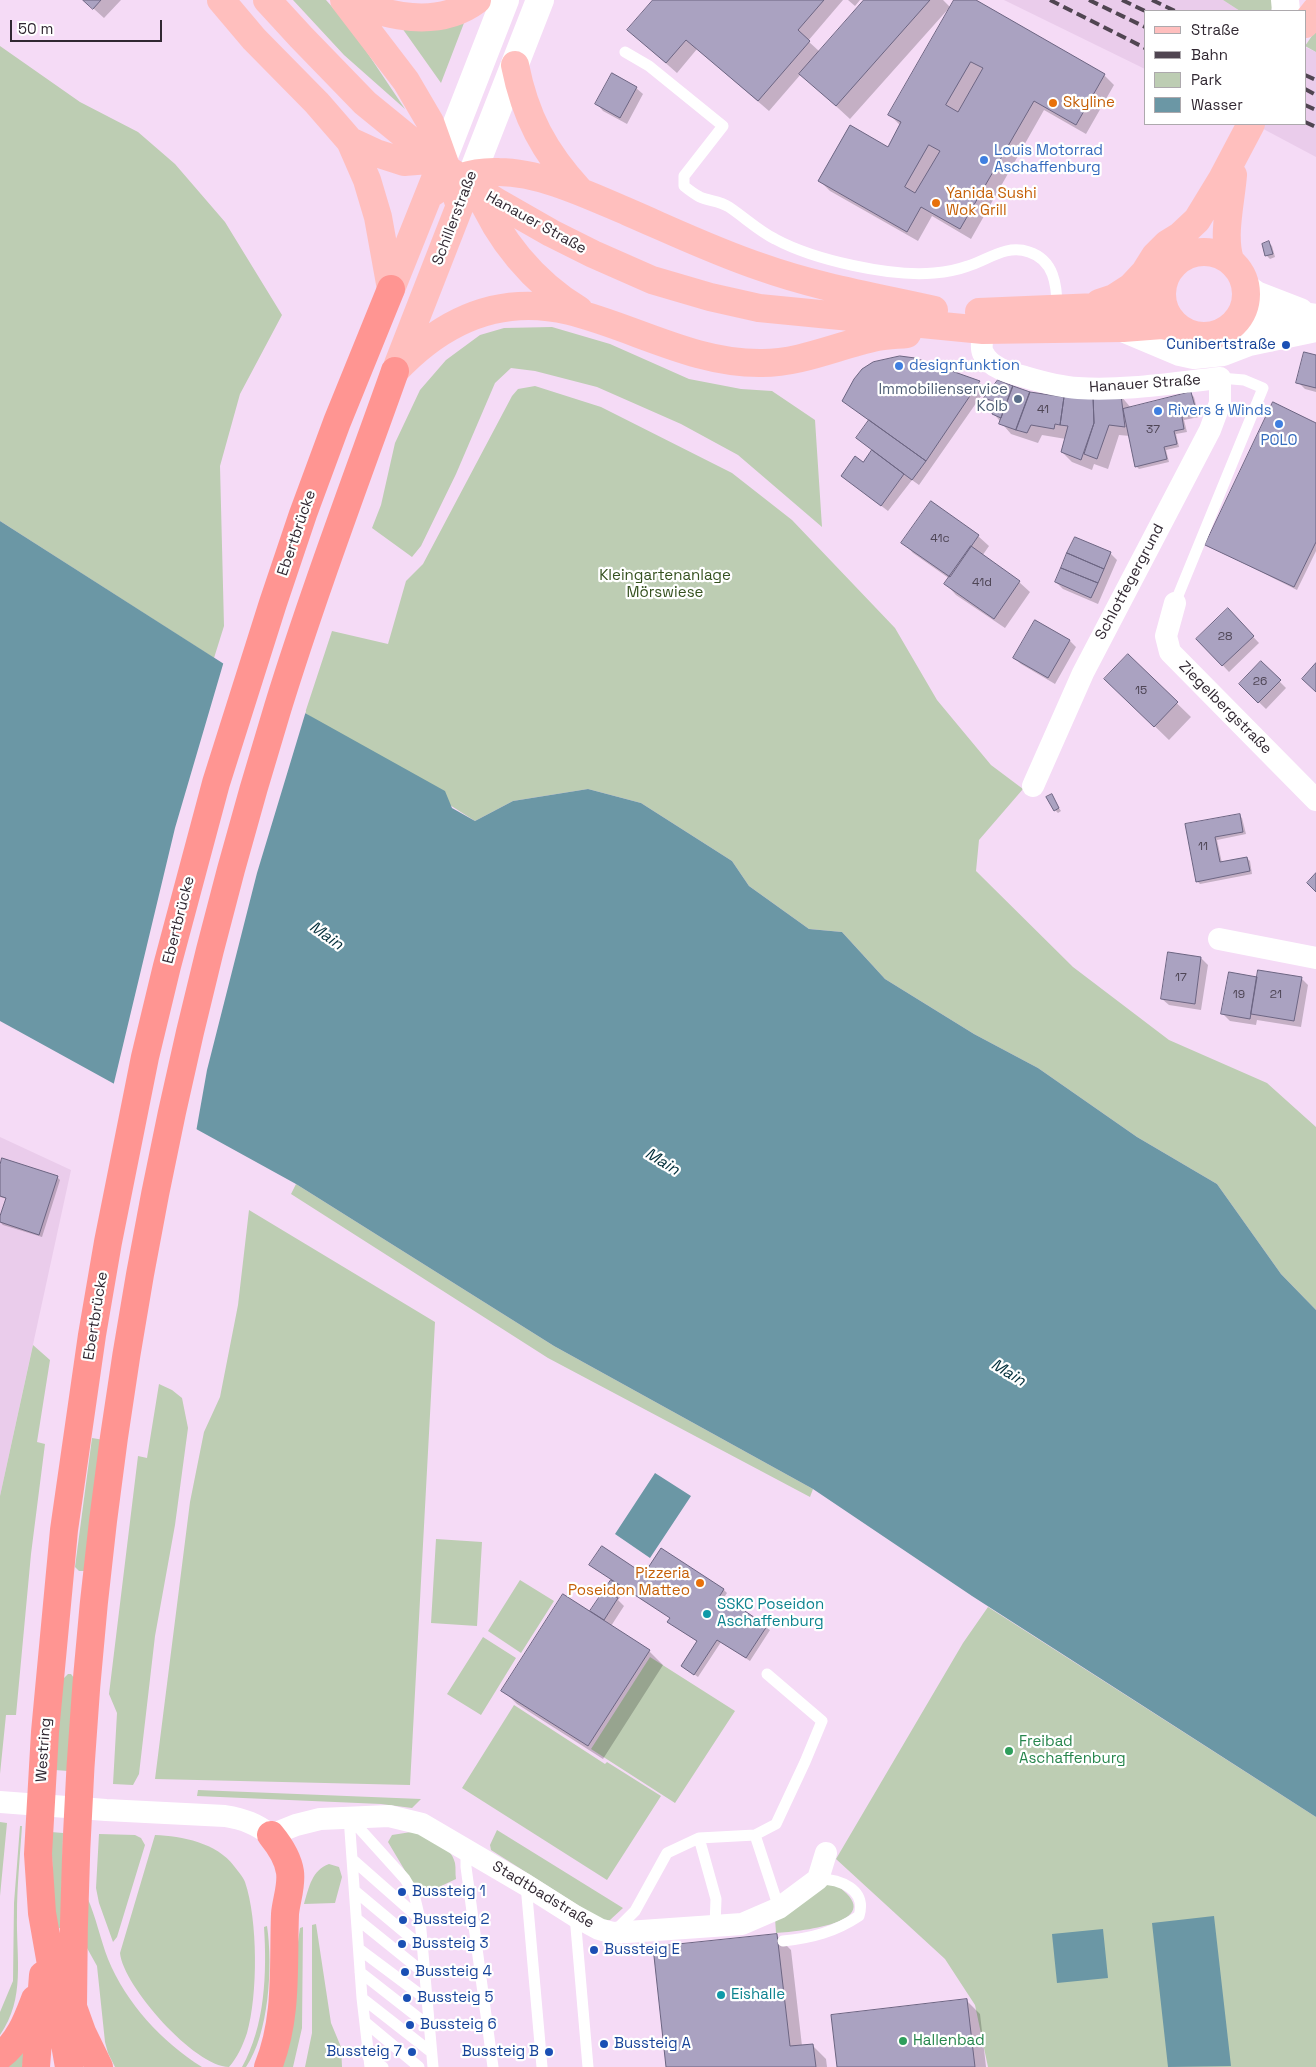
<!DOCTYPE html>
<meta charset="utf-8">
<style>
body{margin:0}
#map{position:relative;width:1316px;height:2067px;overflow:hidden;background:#f5dbf6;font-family:"Space Grotesk",sans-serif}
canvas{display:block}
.legend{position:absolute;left:1144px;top:10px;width:162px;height:115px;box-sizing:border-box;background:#fff;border:1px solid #ada9ad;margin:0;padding:6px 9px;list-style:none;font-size:15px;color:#312832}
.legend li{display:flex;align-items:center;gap:10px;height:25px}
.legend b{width:25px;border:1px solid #ada9ad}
.scale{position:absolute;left:10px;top:20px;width:152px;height:22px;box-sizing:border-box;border:2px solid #312832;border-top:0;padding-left:6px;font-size:15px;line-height:18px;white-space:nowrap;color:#312832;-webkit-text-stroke:4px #fff;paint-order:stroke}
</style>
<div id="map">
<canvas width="1316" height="2067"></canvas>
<ul class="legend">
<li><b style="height:6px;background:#ffbfbe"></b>Straße</li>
<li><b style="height:6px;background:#504551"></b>Bahn</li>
<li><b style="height:14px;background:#bdcdb3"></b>Park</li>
<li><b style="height:14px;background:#6b97a5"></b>Wasser</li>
</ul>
<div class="scale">50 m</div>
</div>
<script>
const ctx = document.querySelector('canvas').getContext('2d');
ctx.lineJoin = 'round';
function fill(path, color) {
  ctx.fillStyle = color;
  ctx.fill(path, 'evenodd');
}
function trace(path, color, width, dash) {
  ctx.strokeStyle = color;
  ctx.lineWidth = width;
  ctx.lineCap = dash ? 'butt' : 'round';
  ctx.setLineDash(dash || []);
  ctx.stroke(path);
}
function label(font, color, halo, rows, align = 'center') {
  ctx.font = font + ' "Space Grotesk",sans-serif';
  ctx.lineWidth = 4.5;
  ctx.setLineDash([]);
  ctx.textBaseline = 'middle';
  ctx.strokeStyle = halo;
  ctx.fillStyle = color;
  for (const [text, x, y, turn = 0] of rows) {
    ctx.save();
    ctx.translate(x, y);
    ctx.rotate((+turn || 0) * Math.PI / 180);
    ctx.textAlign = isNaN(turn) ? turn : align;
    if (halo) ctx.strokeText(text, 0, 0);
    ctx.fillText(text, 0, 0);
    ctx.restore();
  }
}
const built = new Path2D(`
 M1004 0H1223L1240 11H1145V69Z
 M1305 47 1316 52V157L1254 124H1305Z
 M0 1137 71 1170 0 1496Z`);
const green = new Path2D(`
 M293 0H326L350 27 405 109 344 55Z
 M1223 0H1274L1271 11H1240Z
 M464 23 441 83 402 28Z
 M1316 30V52L1305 46Z
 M0 46 80 102 138 132 175 164 225 222 282 315 240 394 220 466 224 626 214 658 0 521Z
 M552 327 610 344 689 379 741 389 772 391 815 420 822 527 738 455 681 424 597 387 535 371 511 368 495 383 456 474 421 546 412 557 372 528 381 505 395 443 420 390 446 360 480 335 504 328Z
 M535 386 601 407 732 473 792 520 895 628 937 700 991 765 1023 789 979 840 976 871 1073 967 1169 1040 1267 1083 1316 1127V1310L1281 1274 1217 1184 1137 1137 1038 1068 974 1034 885 979 842 932 809 929 749 886 732 861 641 803 588 789 513 801 475 821 305 713 332 631 388 644 406 581 423 564 512 396 518 389Z
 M296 1184 554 1346 813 1489 810 1497 548 1358 291 1194Z
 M249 1210 435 1322 410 1785 155 1779 190 1502 204 1432 220 1397 238 1305Z
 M33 1345 50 1360 37 1442 45 1444 31 1554 16 1715H6L0 1774V1496Z
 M159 1384 172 1390 182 1398 188 1428 175 1525 155 1636 139 1774 133 1785 113 1784 117 1713 109 1694 138 1456 147 1458Z
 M92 1438 104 1440 84 1571H79L75 1567Z
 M436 1539 482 1542 477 1626 431 1623Z
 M520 1580 554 1601 521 1653 488 1631Z
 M988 1607 1316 1817V2067H988L975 2005 945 1959 836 1859 963 1643Z
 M483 1637 516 1658 481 1715 447 1694Z
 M650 1657 735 1711 675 1803 591 1749Z
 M68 1674H71L74 1678 68 1771 55 1770 63 1679Z
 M514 1705 605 1764 607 1762 661 1796 607 1880 462 1788Z
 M198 1790 421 1799 412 1808 381 1804 197 1796Z
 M0 1822 7 1823 0 1896V1938Z
 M20 1826H22C20 1856 17 1886 17 1915 16 1958 26 1998 0 2035V2012L13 1981 14 1903Z
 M497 1830 623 1908 610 1920 603 1921 491 1850 490 1845Z
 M51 1832 63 1833 61 1926 60 1928 57 1929 55 1927Z
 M411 1832C427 1835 451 1845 455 1863 456 1868 455 1874 456 1879L420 1896 388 1842 392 1835Z
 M99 1834 135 1835 141 1838 145 1845 117 1937 113 1942 99 1903 96 1888Z
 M155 1835C182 1836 217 1843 234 1866 238 1871 243 1877 245 1882 258 1920 258 1995 247 2033 243 2045 237 2058 229 2067 195 2067 123 1986 120 1953Z
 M329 1864 339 1867 342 1877 335 1903 304 1904C309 1887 312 1870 329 1864Z
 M833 1883C894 1922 803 1931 776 1933L775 1918 814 1885Z
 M87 1897C96 1917 100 1938 108 1959 126 2003 162 2042 202 2067H115L108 2053 105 2042 97 1966 87 1948Z
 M316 1924 331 2023 341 2047 342 2067H305L312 2033V1925Z
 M267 1926C273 1966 269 2034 246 2067H242C265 2026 267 1973 264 1927Z
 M303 1927 302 2028 293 2067H280L300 1928Z
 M26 2048 22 2067H0Z`);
const water = new Path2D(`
 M0 521 235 671 305 713 445 791 452 808 475 821 513 801 588 789 641 803 732 861 749 886 809 929 842 932 885 979 974 1034 1038 1068 1137 1137 1217 1184 1281 1274 1316 1310V1817L972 1596 813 1489 554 1346 296 1184 0 1021Z
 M655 1473 691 1496 650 1558 615 1534Z
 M1214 1916 1231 2066 1168 2067 1152 1923Z
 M1103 1929 1108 1978 1057 1983 1052 1934Z`);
const pier = new Path2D(`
 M224 661 306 711 257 873 207 1070 196 1132 113 1087 175 828Z`);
const shadow = new Path2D(`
 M84 0H121L104 18Z
 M654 0H843L808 41 820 52 866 0H943L950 7 850 119 801 74 769 111 697 49 677 73 628 30Z
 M848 0H860L855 6Z
 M955 0H973L1104 75 1114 85 1086 134 1044 110 971 239 932 216 918 241 830 191 820 181 888 148 900 125 890 115Z
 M636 88 643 94 627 124 603 111 597 104Z
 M1269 243 1272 246 1275 257 1270 259 1267 256 1263 244Z
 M1316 356V392L1305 389 1298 382Z
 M915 359 980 383 986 389 919 485 912 480 888 511 842 476 864 464 873 451 857 438 870 421 843 401Z
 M999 382 1030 394 1064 398 1121 396 1131 408 1191 394 1194 397 1199 417 1184 420 1187 432 1176 434 1179 447 1166 450 1169 462 1139 469 1136 466 1130 436 1119 435 1108 469 1094 464 1092 470 1072 462 1062 452 1066 439 1042 435 1038 443 1011 434 993 413 995 407 986 398Z
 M1316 424V551L1297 590 1207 545Z
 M978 536 989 546 982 556 1019 582 1030 592 1005 628 956 595 946 584 950 579 913 553 903 542Z
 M1110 553 1117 560 1098 604 1063 589 1056 582Z
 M1228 610 1259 643 1229 672 1198 639Z
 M1070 641 1076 647 1055 684 1021 664 1014 658Z
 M1128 656 1191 717 1169 740 1106 679Z
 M1261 663 1286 688 1266 709 1240 684Z
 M1051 796 1061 811 1058 813 1055 810Z
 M1239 815 1242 818 1246 834 1217 840 1222 863 1247 858 1250 861 1252 874 1200 884 1197 881 1186 825Z
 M1201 958 1208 965 1201 1010 1169 1005 1162 999Z
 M1258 978H1301L1308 985 1301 1027 1257 1020 1256 1025 1230 1021 1223 1014Z
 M0 1169 57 1177 60 1180 42 1237 3 1225 0 1222 7 1199 0 1197Z
 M661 1550 724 1590 727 1593 719 1605 729 1612 733 1605 770 1630 750 1661 721 1642 698 1677 685 1668 698 1642 672 1625 671 1618 616 1583 624 1592 618 1600 624 1606 611 1626 649 1651 663 1665 603 1759 517 1704 503 1690 595 1616 592 1611 612 1580 645 1576Z
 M777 1936 791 1950 802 2046 812 2045 826 2059 827 2067H668Z
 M966 2000 980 2014 986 2067H839Z`);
const building = new Path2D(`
 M83 0H101L93 9Z
 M653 0H824L798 30 810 41 758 101 686 40 666 63 627 30Z
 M864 0H930L836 106 799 74Z
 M954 0H976L1105 74 1076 125 1034 101 960 229 921 207 907 232 818 181 850 125 888 147 901 122 888 115ZM971 62 983 68 958 112 946 105ZM929 145 940 151 915 193 905 187Z
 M612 73 637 87 620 118 595 104Z
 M1269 241 1273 254 1265 256 1262 244Z
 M1304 352 1316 355V388L1296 383Z
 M900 356 915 358 980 381 926 461 842 401 854 379 862 369 873 362Z
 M998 380 1013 386 1001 418 992 414 995 402 984 398Z
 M1013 386 1030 392 1016 430 999 424Z
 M1030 392 1064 397 1060 425 1055 424 1054 429 1031 425 1027 433 1016 430Z
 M1191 392 1197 414 1182 417 1184 429 1174 431 1177 444 1164 447 1167 459 1135 467 1123 409Z
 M1121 395 1125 427 1109 425 1097 459 1084 454 1094 423 1093 396Z
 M1093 396 1094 423 1081 460 1061 452 1068 426 1060 425 1064 397Z
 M1273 402 1316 423V542L1294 587 1205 545Z
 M869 420 926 461 912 480 856 438Z
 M872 450 904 474 881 506 841 476 855 456 863 462Z
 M931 501 979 535 950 577 901 543Z
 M1075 537 1111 552 1104 569 1067 553Z
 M971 546 1020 581 994 619 944 584Z
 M1067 553 1104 569 1098 583 1061 568Z
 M1061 568 1098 583 1091 598 1055 582Z
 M1228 608 1254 636 1222 666 1196 639Z
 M1035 620 1070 640 1048 678 1013 658Z
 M1128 654 1178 702 1154 727 1104 679Z
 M1261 661 1281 680 1258 703 1239 684Z
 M1316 663V692L1302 679Z
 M1052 794 1059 808 1054 811 1046 797Z
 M1240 814 1243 832 1215 837 1220 862 1247 857 1250 871 1196 882 1185 824Z
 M1316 873V892L1307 883Z
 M1168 952 1201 957 1195 1004 1161 999Z
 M1258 970 1302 977 1294 1021 1251 1014Z
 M1229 972 1257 977 1250 1019 1221 1014Z
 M2 1158 58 1176 39 1235 0 1222V1216L6 1198 0 1196V1165Z
 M602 1546 644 1574 661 1548 724 1589 716 1602 729 1610 733 1603 767 1626 746 1658 717 1640 694 1675 681 1666 697 1641 667 1622 670 1618 589 1565Z
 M611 1580 618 1584 611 1594 618 1598 604 1620 590 1611Z
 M563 1594 650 1650 588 1746 501 1691Z
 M777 1934 790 2046 813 2044 816 2067H666L653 1947Z
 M967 1999 975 2067H837L831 2015Z`);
const lane = new Path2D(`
 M625 52 649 66 723 126 684 176V186C689 190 694 194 700 197 709 201 720 201 729 207 744 217 759 231 775 239 814 260 890 277 934 273 945 272 957 270 968 266 988 260 1006 244 1029 252 1054 260 1057 285 1057 308
 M1175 603 1263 388 1244 380 1220 378
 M349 1817 362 1998 370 2067
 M350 1818 405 1879 414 1894 420 1919 433 2067
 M755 1835 776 1824 805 1762 822 1721 767 1674
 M466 1849V1867L493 2067
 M353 1860 420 1919
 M526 1885 542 2067
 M355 1891 422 1947
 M575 1916 588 2067
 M357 1919 424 1973
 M715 1926 716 1899 699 1838 755 1835 779 1908
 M615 1931 635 1911 667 1853 699 1838
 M783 1941C812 1938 835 1932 859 1916 867 1889 840 1879 818 1879
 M359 1949 426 1999
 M360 1972 429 2026
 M362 1998 431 2052
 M365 2022 419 2067
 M368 2057 383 2067`);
const street = new Path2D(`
 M983 330C983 337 980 347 983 353 990 368 1010 373 1025 377 1042 382 1060 387 1078 388 1125 391 1173 383 1220 378V403L1210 430 1083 673 1033 786
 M1175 603 1166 636 1170 652 1316 800
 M1219 939 1316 958
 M0 1802 106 1810 225 1816C244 1819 256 1824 271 1835L296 1825 320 1819 389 1816 422 1824 526 1885 575 1916 599 1929 613 1933 742 1924 779 1908 818 1879 826 1853`);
const secondary = new Path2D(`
 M1285 0 1286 11
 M443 159 505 0
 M472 174 540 0
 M1246 288 1256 295 1300 312
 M1236 323C1260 315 1291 313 1316 318
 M1123 328 1180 352 1194 355 1223 352 1249 342 1316 328`);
const primary = new Path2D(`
 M221 0 254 39 317 103 350 141 367 180 378 217 391 289
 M267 0 301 37 365 103 441 165 495 201 551 233 593 254 652 280 710 297 759 308 983 330 1123 328 1162 325 1177 328
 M344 0 406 81 430 122 460 206
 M345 1C387 15 437 30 477 0
 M1305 24 1316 10
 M515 65C525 116 544 152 580 191
 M350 141 376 153 404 162 442 159
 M478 190C498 239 533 282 579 310
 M429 195C452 179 469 171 499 172 541 172 590 196 628 212 672 231 716 252 761 267 817 287 876 297 934 310
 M1162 294a42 42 0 1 1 84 0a42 42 0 1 1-84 0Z
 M1230 260C1222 236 1231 201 1233 175
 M391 289 435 179
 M1099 303 1114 298 1131 287 1145 272 1155 256 1167 244 1180 236 1197 220 1222 179 1251 124
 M979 312 1121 306 1151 301 1161 296
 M398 364 466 190
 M395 371C442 321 499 294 569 311 634 327 694 364 762 363 801 363 839 345 877 337 887 335 897 335 907 334`);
const highway = new Path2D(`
 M73 2007 82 2032 99 2067
 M73 2018C72 1575 148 1130 278 707 313 594 355 483 395 371
 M0 2056C19 2042 27 2020 35 1999
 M36 2067 43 1975
 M69 2067 42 1913 38 1854 45 1732 64 1530 92 1335 108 1242 145 1057 167 966 216 783 273 603 303 514 337 422 391 289
 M268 2067C288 2018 283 1966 285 1914 286 1901 292 1886 290 1872 288 1858 280 1846 271 1835`);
const rail = new Path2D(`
 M1050 0 1145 48
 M1089 0 1145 27
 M1122 0 1145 11
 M1152 0 1175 11
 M1305 75 1316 80
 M1305 89 1316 95
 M1305 105 1316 110
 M1305 122 1316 127`);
const markers = [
 [1053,103,5,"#e8710a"],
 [984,160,5,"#3f7fe0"],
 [936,203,5,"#e8710a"],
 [1286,345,5,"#1a4fb4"],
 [899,366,5,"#3f7fe0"],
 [1018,399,5,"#5c6f8a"],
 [1158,411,5,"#3f7fe0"],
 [1279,424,5,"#3f7fe0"],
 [700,1583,5,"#e8710a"],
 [707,1614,5,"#0f9aa8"],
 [1009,1751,5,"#2e9e5b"],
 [402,1892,5,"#1a4fb4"],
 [403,1920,5,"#1a4fb4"],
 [402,1944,5,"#1a4fb4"],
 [594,1950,5,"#1a4fb4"],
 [405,1972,5,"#1a4fb4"],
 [721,1995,5,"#0f9aa8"],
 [407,1998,5,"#1a4fb4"],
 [410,2025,5,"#1a4fb4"],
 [903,2041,5,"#2e9e5b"],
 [604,2044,5,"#1a4fb4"],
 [412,2052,5,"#1a4fb4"],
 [549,2052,5,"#1a4fb4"]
];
const numberNames = [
 ["41",1043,410],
 ["37",1153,430],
 ["41c",940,539],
 ["41d",982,583],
 ["28",1225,637],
 ["26",1260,682],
 ["15",1141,691],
 ["11",1203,847],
 ["17",1181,978],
 ["19",1239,995],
 ["21",1276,995]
];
const foodNames = [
 ["Skyline",1063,103],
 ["Yanida Sushi",946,194],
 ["Wok Grill",946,211],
 ["Pizzeria",690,1574,"right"],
 ["Poseidon Matteo",690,1591,"right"]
];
const shopNames = [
 ["Louis Motorrad",994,151],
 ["Aschaffenburg",994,168],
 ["designfunktion",909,366],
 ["Rivers & Winds",1168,411],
 ["POLO",1279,441,"center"]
];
const streetNames = [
 ["Schillerstraße",455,218,-69],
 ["Hanauer Straße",536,223,29],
 ["Hanauer Straße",1145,384,-4],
 ["Ebertbrücke",297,533,-71],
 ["Schlotfegergrund",1130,582,-62],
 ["Ziegelbergstraße",1225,708,45],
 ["Ebertbrücke",179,920,-76],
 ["Ebertbrücke",96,1316,-81],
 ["Westring",44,1750,-86],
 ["Stadtbadstraße",543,1895,31]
];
const transitNames = [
 ["Cunibertstraße",1276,345,"right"],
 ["Bussteig 1",412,1892],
 ["Bussteig 2",413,1920],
 ["Bussteig 3",412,1944],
 ["Bussteig E",604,1950],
 ["Bussteig 4",415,1972],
 ["Bussteig 5",417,1998],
 ["Bussteig 6",420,2025],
 ["Bussteig A",614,2044],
 ["Bussteig 7",402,2052,"right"],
 ["Bussteig B",539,2052,"right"]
];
const serviceNames = [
 ["Immobilienservice",1008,390],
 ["Kolb",1008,407]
];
const parkNames = [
 ["Kleingartenanlage",665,576],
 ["Mörswiese",665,593]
];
const cultureNames = [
 ["SSKC Poseidon",717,1605],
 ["Aschaffenburg",717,1622],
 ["Eishalle",731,1995]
];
const leisureNames = [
 ["Freibad",1019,1742],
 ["Aschaffenburg",1019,1759],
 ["Hallenbad",913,2041]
];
const waterNames = [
 ["Main",326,936,35],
 ["Main",662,1162,31],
 ["Main",1008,1373,31]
];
fill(built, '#eacceb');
fill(green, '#bdcdb3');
fill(water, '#6b97a5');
fill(pier, '#f5dbf6');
fill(shadow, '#0003');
fill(building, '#aaa2c1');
trace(building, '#6c6582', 1);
trace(lane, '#fff', 11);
trace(street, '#fff', 22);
trace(secondary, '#fff', 28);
trace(primary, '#ffbfbe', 28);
trace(highway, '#ff9592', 28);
trace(rail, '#504551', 4, [10, 5]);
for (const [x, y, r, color] of markers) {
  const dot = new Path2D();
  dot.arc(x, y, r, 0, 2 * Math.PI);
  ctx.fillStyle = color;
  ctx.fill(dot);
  trace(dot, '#fff', 2);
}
label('12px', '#4f4656', null, numberNames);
label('15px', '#c56008', '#fff', foodNames, 'left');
label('15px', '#366cbe', '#fff', shopNames, 'left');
label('15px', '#312832', '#fff', streetNames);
label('15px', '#164399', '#fff', transitNames, 'left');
label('15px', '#4e5e75', '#fff', serviceNames, 'right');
label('15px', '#34501e', '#fff', parkNames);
label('15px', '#0d838f', '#fff', cultureNames, 'left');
label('15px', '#27864d', '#fff', leisureNames, 'left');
label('italic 16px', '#022e3a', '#fff', waterNames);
</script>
